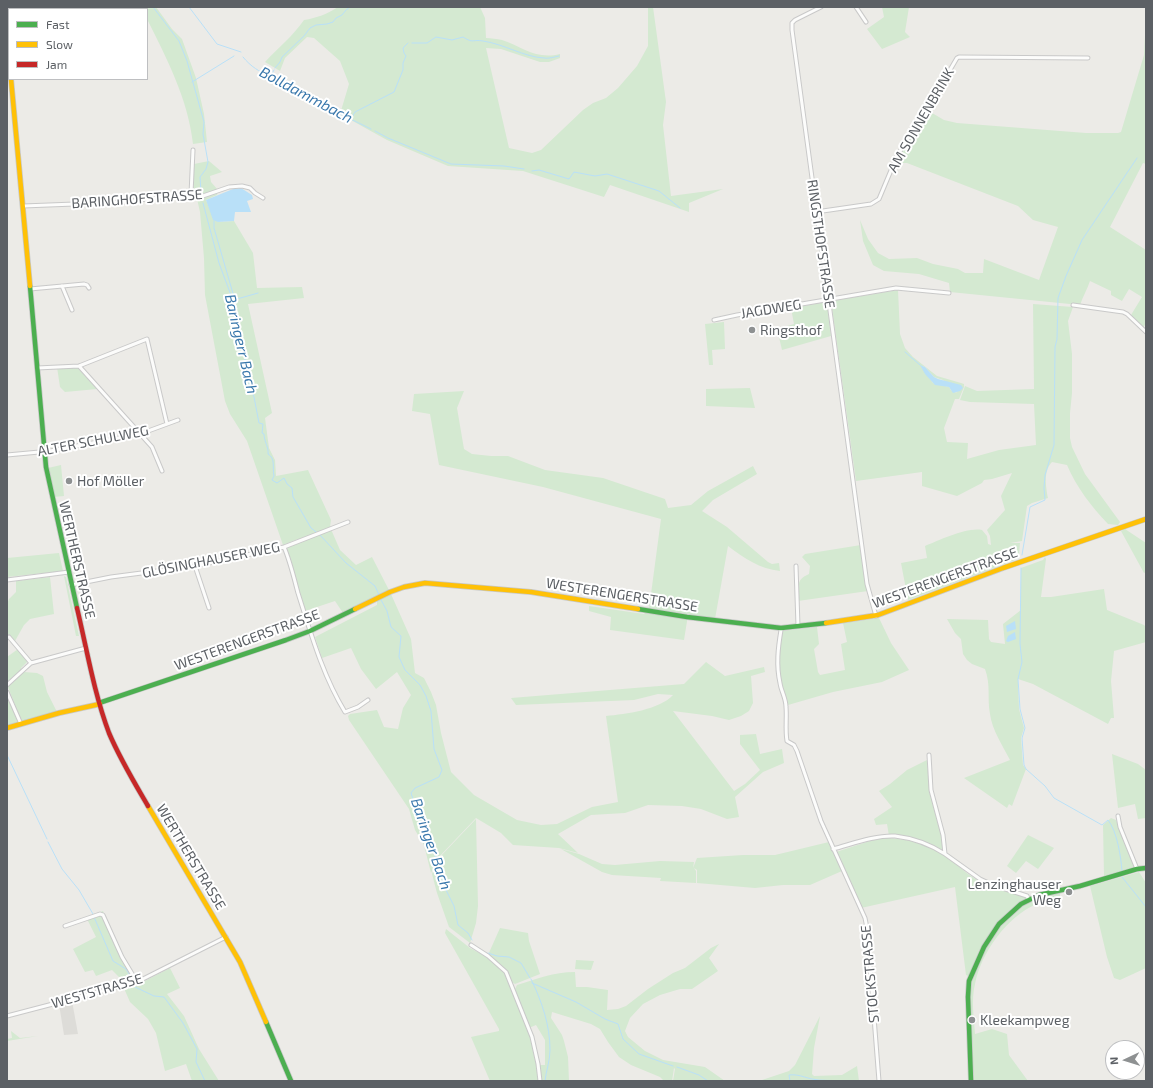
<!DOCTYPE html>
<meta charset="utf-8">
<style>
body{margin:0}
#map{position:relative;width:1153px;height:1088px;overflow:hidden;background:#ecebe7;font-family:"Exo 2",sans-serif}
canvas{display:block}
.frame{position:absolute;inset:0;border:8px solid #5c6065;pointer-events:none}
.legend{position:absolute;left:8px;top:8px;width:140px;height:72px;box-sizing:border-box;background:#fff;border:1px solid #bebfc1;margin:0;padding:5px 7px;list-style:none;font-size:12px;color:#5c6065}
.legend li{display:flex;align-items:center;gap:8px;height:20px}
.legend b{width:20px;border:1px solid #bebfc1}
.north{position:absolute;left:1105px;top:1040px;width:40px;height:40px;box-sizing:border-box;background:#fff;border:1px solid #bebfc1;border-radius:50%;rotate:266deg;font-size:11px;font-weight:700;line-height:16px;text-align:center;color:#5c6065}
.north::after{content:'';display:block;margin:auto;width:14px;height:18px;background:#8e9192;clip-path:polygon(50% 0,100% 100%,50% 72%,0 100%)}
</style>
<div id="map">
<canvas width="1153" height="1088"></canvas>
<div class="frame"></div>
<ul class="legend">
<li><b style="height:5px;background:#4caf50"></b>Fast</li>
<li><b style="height:5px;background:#ffc107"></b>Slow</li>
<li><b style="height:5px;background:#c62828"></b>Jam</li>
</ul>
<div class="north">N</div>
</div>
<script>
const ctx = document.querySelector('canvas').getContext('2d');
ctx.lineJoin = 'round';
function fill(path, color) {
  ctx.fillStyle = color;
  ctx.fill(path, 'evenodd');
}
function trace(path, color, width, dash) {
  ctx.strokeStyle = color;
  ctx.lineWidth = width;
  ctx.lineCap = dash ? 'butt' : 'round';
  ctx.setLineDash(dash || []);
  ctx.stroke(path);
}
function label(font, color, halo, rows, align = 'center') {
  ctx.font = font + ' "Exo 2",sans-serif';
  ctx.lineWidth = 4;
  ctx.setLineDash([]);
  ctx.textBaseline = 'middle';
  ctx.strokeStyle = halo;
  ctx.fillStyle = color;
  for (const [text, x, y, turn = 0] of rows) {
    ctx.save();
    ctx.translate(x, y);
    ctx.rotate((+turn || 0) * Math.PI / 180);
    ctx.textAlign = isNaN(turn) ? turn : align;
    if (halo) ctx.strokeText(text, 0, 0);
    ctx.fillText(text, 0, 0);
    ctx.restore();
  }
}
const industrial = new Path2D(`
 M72 1001 78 1034 64 1035 59 1004Z`);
const green = new Path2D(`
 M141 7H156L172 29 182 39 196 78 204 114 207 142 193 144C188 99 167 59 147 19V9H142Z
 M338 7H480L485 18 486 38C491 38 497 39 502 40 523 47 536 60 560 54V58L549 62H540L501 49 486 48 509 148 532 153 541 150 583 110 593 103 606 98 618 88 637 66 648 46V7H653L666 102 663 125 671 196 723 189 689 203V212L610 185 604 197 523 171 448 166 387 140 340 114 349 84 340 61 314 38 307 37 285 58 280 71 265 62C278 48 293 36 304 20 317 18 327 14 338 7Z
 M882 7H909L905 32 910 37 882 49 867 29 884 17Z
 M1146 15V164L1143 163 1110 227 1146 250V323L1143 328 1131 315 1142 297 1129 289 1122 301 1111 295V291L1090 281C1087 290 1083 296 1080 305L950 292 949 283 919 274 884 271 873 265 863 241 860 220 868 239 878 253 889 259 917 258 933 264 958 269 965 273H983L984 259 1039 280 1058 227 1033 220 1018 206 907 163H895L897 156 927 110 944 120 957 123 1086 133H1118L1121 132 1144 55Z
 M209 161 222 172 210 176 211 182 218 190 217 195 206 200 210 209 218 222 234 221 253 253 257 288 302 287 304 298 248 304 272 413 265 418 269 448 275 460 276 476 308 470 331 520 330 527 340 550 356 565 372 557 391 594 411 639 415 673 424 678 431 692 436 705 441 733 451 772 474 795 517 820 541 825 557 824 592 807 618 802 606 716C626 714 659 710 673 695L658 694 634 700 516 705 511 698 684 684 706 662 725 676 764 667 765 672 751 676 753 703 749 711 741 716 729 720 712 716 673 711 734 791 745 784 760 770 740 744V735L756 734 760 754 782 749 784 763 763 772 735 797 739 817 727 819 701 809 682 806 648 805 625 813 591 815 558 834 578 853 559 848 513 845 501 833 476 818 438 858 431 873 424 845 415 830 409 809 349 720 348 716 350 714 377 710 384 727 398 729 403 708 411 695 397 672 376 689 361 669 351 648 322 658 315 637 377 605V596L343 613 335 601 305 611 286 546 300 541 298 539 283 545 247 441 230 414 225 401 205 295 204 258 200 212 197 199 193 196 194 164Z
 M898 290 900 334 905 348 913 357 937 376 961 383 964 384V387L959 399H955L944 428 947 442 968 443 967 459 999 450 1036 445 1034 404 970 402 960 400 965 386 977 391 1034 389 1033 304 1073 307 1068 321 1072 354V393L1070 413V438L1072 447 1085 474 1120 522 1118 525 1108 524C1091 506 1077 488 1067 465L1052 462C1043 471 1046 487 1048 498L1032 503 1027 506 1022 541 1010 543H1020L1019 555 1015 560 908 600 901 563 927 558 925 546C940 540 967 527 982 530L987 536 988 544 991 545 990 536 987 530 1005 510 1001 496 1012 473 992 479 984 480 982 483 957 496 922 486V472L856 481 831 301ZM921 366 925 367 934 377 943 380 957 393 951 390 949 387 933 383Z
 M827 302 831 336 782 350 778 333 780 328 794 324 791 308Z
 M724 322 725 349 712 350 713 365H709L705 324Z
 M57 367 78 368 97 389 65 392 60 387Z
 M750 388 755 408 706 406V389Z
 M464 391 457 408 464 449 472 454 491 456H508L545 470 603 478 665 499 668 508 691 505 708 491 753 466 757 474 713 500 702 511 727 527 768 562 772 564 779 563 780 571C760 569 744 558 728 546L715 619 688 615 684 640 610 630 611 617 589 611V606L644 614 649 609 661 519 543 487 439 465 430 414 412 411 414 394Z
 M61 465 64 496 53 497 48 468Z
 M1125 529 1146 543V572L1144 573 1121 531Z
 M861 545 868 591 798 601C799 587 795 580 809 574L810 566 802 557 805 554Z
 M59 553 63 571 7 577V558Z
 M1045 557 1046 559 1041 597H1051L1104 589 1107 610 1144 625 1146 627V642L1114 651 1111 681 1114 718H1111L1108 724 1033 684 1018 679 1019 709 1024 728 1021 738 1023 765 1026 769 1012 806 1009 804 1007 808 964 778 1010 760C1003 746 992 730 990 714 987 697 991 686 985 669L972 664 967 660 963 654 961 639 955 633 947 619 988 620 989 639 991 642 1005 644 1003 624 1021 610V568L1043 560Z
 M64 576 66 577 79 636H76Z
 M50 577 54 614 30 619 24 625 15 641 9 634 7 636V604L9 599 16 592V581Z
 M879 618 891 643 909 670 882 682 833 692 788 705 779 673 778 656 782 631 817 627 819 644 814 649 818 672 820 675 845 670 841 644 847 642 843 623Z
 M18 649 28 661 21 668 22 670 7 683V657Z
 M24 672 37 673 43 676 47 692 57 712 21 721 8 687Z
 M7 694 19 723 7 726Z
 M1112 754 1138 764 1146 770V818L1138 819 1135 804 1118 808Z
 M927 760 930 790 944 847V849L941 850 917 841 889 836 887 824 876 825 874 819 892 807 879 791 890 784 907 770Z
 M1111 818 1116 820 1135 867V868L1104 876 1103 825Z
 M476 819 478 906 476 923 470 943 449 927 437 893 432 874 438 859Z
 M1028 835 1054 848 1038 869 1026 861 1016 873 1007 866Z
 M879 838C902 837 928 843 947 856 956 863 964 872 974 878 990 887 1008 892 1025 897V900L999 923 970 977 966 975 955 887 861 908 836 852Z
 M829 842 842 871 810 885H783L755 888 697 883V870L694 868 696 871V883L660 881 661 878 612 875 602 872 561 849 579 854 602 864 615 865 660 861 694 862 693 868 697 858 743 855H775Z
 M1139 872 1146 883V968L1120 980 1114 978 1107 957 1090 886Z
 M1060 892V896C1052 898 1044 900 1037 904 1007 916 981 953 975 984 971 1000 974 1018 975 1034L992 1029 1007 1034 1009 1055 1028 1081H973L970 991C974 957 1002 915 1033 899 1040 895 1051 894 1060 892Z
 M103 911 123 956 139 984 170 968 180 988 167 994 184 1016 199 1049 219 1081H192L186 1064 165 1071 156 1033 148 1019 130 1002 119 977 112 970 96 976 93 970 85 972 73 949 96 937 86 917Z
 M500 928 528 933 529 941 540 974 515 984 512 982 502 966 488 955Z
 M446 929 470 948 485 956 504 971 513 988 532 1042 538 1066 539 1081H490L471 1037 499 1031V1029L445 933Z
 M719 944 709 958 718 971 692 989H680L660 995 643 1004 630 1018 625 1031 628 1037 645 1051 663 1060 705 1067 725 1081H673L675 1069 674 1068 672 1081H664L660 1077 631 1065 619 1057 608 1042 600 1029 591 1024 552 1012 551 1018 562 1035 564 1041 568 1057 569 1081H541L540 1065H545V1040L536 1025 529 1028 515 989 517 985C537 979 553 972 575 972L576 987H587L608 990 607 1010 618 1009 626 1006 648 989 673 973 685 968 711 948Z
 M576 960 594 961 591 970 575 969Z
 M820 1016 814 1048 812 1074 814 1076 842 1075 857 1066 859 1081H759L789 1071 795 1065Z
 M11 1031 20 1038 38 1036 7 1041V1039L12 1038Z`);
const water = new Path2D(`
 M241 188 252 195 253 199 247 201 251 212H235L234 221 218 222 213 220 206 200 233 189Z
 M920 365 925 367 934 377 938 379 961 385 963 388 960 391 953 393 949 387 935 385 925 374Z
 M1015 621 1016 629 1007 632 1006 626Z
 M1015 632 1016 639 1008 642 1006 641 1008 636Z`);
const stream = new Path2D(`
 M153 7 179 41 187 61 204 122 203 134 208 162 206 169 200 177 201 192
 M189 7 217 44 241 52
 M412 43H427L436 37 452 40 463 37C474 44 472 39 483 41 504 44 524 57 544 58 548 59 554 57 559 56
 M243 57C251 67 259 71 270 77 302 97 337 112 371 129
 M275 68 280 62 282 57 304 36 310 28 316 25 327 24 333 22 336 18 342 15 346 10 350 7
 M271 76 274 70
 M192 82 234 56
 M351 119 355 112 394 92 403 70V63L406 56 404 53 403 48 408 43
 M375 131 388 138 451 164 504 166 524 169
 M532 171 539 170 569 179 574 172 595 176 607 174 659 191 680 208
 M203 203 219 263 232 298 240 342 244 352 248 380 254 397 259 423 263 424 262 433 264 434C264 441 269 448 268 454 276 459 272 467 274 476L272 480 277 483 284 478 287 484 292 488 293 497 311 528 320 535 346 563 375 586 379 595
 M214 221V228L234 297 237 299 258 293
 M905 352 920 365
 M1022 555 1030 507 1045 500 1044 488 1045 475 1054 445 1055 347 1057 339 1058 298 1066 276 1082 240 1137 158
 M1021 568 1020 644 1022 662 1018 679 1020 709 1025 728 1022 738 1024 765 1026 769 1045 786 1054 798 1102 825 1108 820C1117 831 1121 857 1122 871
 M380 598 387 611 391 627 401 636 399 657 405 670 420 685 426 696 431 711 434 749 442 770 439 777 415 788 411 793 422 826 439 864 444 886 454 906 458 925 468 933 472 940
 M7 755 47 839
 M48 842 62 869 79 890 93 914
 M1122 877 1146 907
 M94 917 113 961 126 969 133 981
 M488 953 497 956 509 957 521 963 530 978
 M531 979C542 1002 550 1025 550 1050 550 1061 546 1071 545 1081
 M532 983 576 1002 605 1019 618 1024 623 1039 639 1054 673 1066
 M135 987 154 996 164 997 183 1023 197 1049 196 1062 205 1081
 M677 1067 699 1075 708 1081
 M790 1081 789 1075C798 1074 803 1077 812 1079 821 1081 832 1080 842 1081`);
const street = new Path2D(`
 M62 7V9
 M821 7 795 20 792 23V30L867 584 876 616
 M856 7 866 22
 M191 194 193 150
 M23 206 126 202 188 193 200 197 229 187 242 186 250 188 255 193 263 198
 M816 212 871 204 879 199 897 156 933 99 957 58 959 57 1088 58
 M62 286 72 310
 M30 289 84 284 87 285 89 288
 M1073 305 1123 312 1127 314 1146 332
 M714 320 737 315 896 288 949 293
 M79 366 152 447 162 471
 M37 368 79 366 147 339 167 424
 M7 455 50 451 140 434 178 420
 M284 547C290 561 294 578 298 593 311 634 323 676 345 712L358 707 368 700
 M195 566 209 608
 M796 566 798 626
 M7 580 69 572
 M71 585 111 577 195 566 284 547 348 522
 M781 630C778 648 776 665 780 683 781 691 786 698 786 707 787 718 785 729 787 741L794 745 797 751 821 821 865 918 867 928 879 1081
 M9 637 31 663 86 648
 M7 685 31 663
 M7 692 21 724
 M929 755 931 790 943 835 945 854 980 879 993 885 1027 896 1029 900
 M1118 816 1120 827 1137 869
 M833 849C852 844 875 835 895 836 912 838 931 845 945 854
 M65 926 100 914 103 915 122 957 137 982
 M471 945 488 956 506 972 532 1037 538 1064 540 1081
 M7 1016 137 982 226 937`);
const fast = new Path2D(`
 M30 286 46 467 77 608
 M638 609 687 617 781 628 826 623
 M99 703 286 640 310 631 355 609
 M266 1022 291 1081
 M971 1081 968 997 969 981 984 947 999 924 1021 904 1039 895 1080 886 1137 869 1146 868`);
const slow = new Path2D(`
 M7 39 9 57
 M11 79 30 286
 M355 609 390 592 404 587 425 583 531 592 638 609
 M826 623 878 615 1003 568 1146 519
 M7 728 59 713 100 704
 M148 806 240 962 266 1022`);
const jam = new Path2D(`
 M77 608C87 650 94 693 109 733 120 759 134 782 148 806`);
const markers = [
 [752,330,4,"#8e9192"],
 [69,481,4,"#8e9192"],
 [1069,892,4,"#8e9192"],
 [972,1020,4,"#8e9192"]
];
const streetNames = [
 ["AM SONNENBRINK",921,120,-60],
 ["BARINGHOFSTRASSE",137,199,-4],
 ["RINGSTHOFSTRASSE",821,244,82],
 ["JAGDWEG",771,309,-9],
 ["ALTER SCHULWEG",93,441,-11],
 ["WERTHERSTRASSE",77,560,77],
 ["GLÖSINGHAUSER WEG",211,560,-11],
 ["WESTERENGERSTRASSE",945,578,-20],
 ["WESTERENGERSTRASSE",622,595,9],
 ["WESTERENGERSTRASSE",247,640,-20],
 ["WERTHERSTRASSE",191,857,59],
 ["STOCKSTRASSE",870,974,-95],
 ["WESTSTRASSE",97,991,-16]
];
const poiNames = [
 ["Ringsthof",760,330],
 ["Hof Möller",77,481],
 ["Lenzinghauser",1061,884,"right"],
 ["Weg",1061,900,"right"],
 ["Kleekampweg",980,1020]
];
const waterNames = [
 ["Bolldammbach",306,95,28],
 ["Baringerr Bach",241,344,77],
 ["Baringer Bach",431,844,71]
];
fill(industrial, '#dddcd8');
fill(green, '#d4e9d1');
fill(water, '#b9e0f8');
trace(stream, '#b9e0f8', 1);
trace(street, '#c9c9c9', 5);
trace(fast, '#c7c8c7', 6);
trace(slow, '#c7c8c7', 6);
trace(jam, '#c7c8c7', 6);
trace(street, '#fcfcfb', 3);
trace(fast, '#4caf50', 4.5);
trace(slow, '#ffc107', 4.5);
trace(jam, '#c62828', 4.5);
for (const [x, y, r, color] of markers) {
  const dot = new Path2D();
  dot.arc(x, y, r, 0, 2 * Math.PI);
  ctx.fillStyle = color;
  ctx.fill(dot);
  trace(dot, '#fff', 1.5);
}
label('14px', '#5c6065', '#fff', streetNames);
label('14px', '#5c6065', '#fff', poiNames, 'left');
label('italic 15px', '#3a78ac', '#fff', waterNames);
</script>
